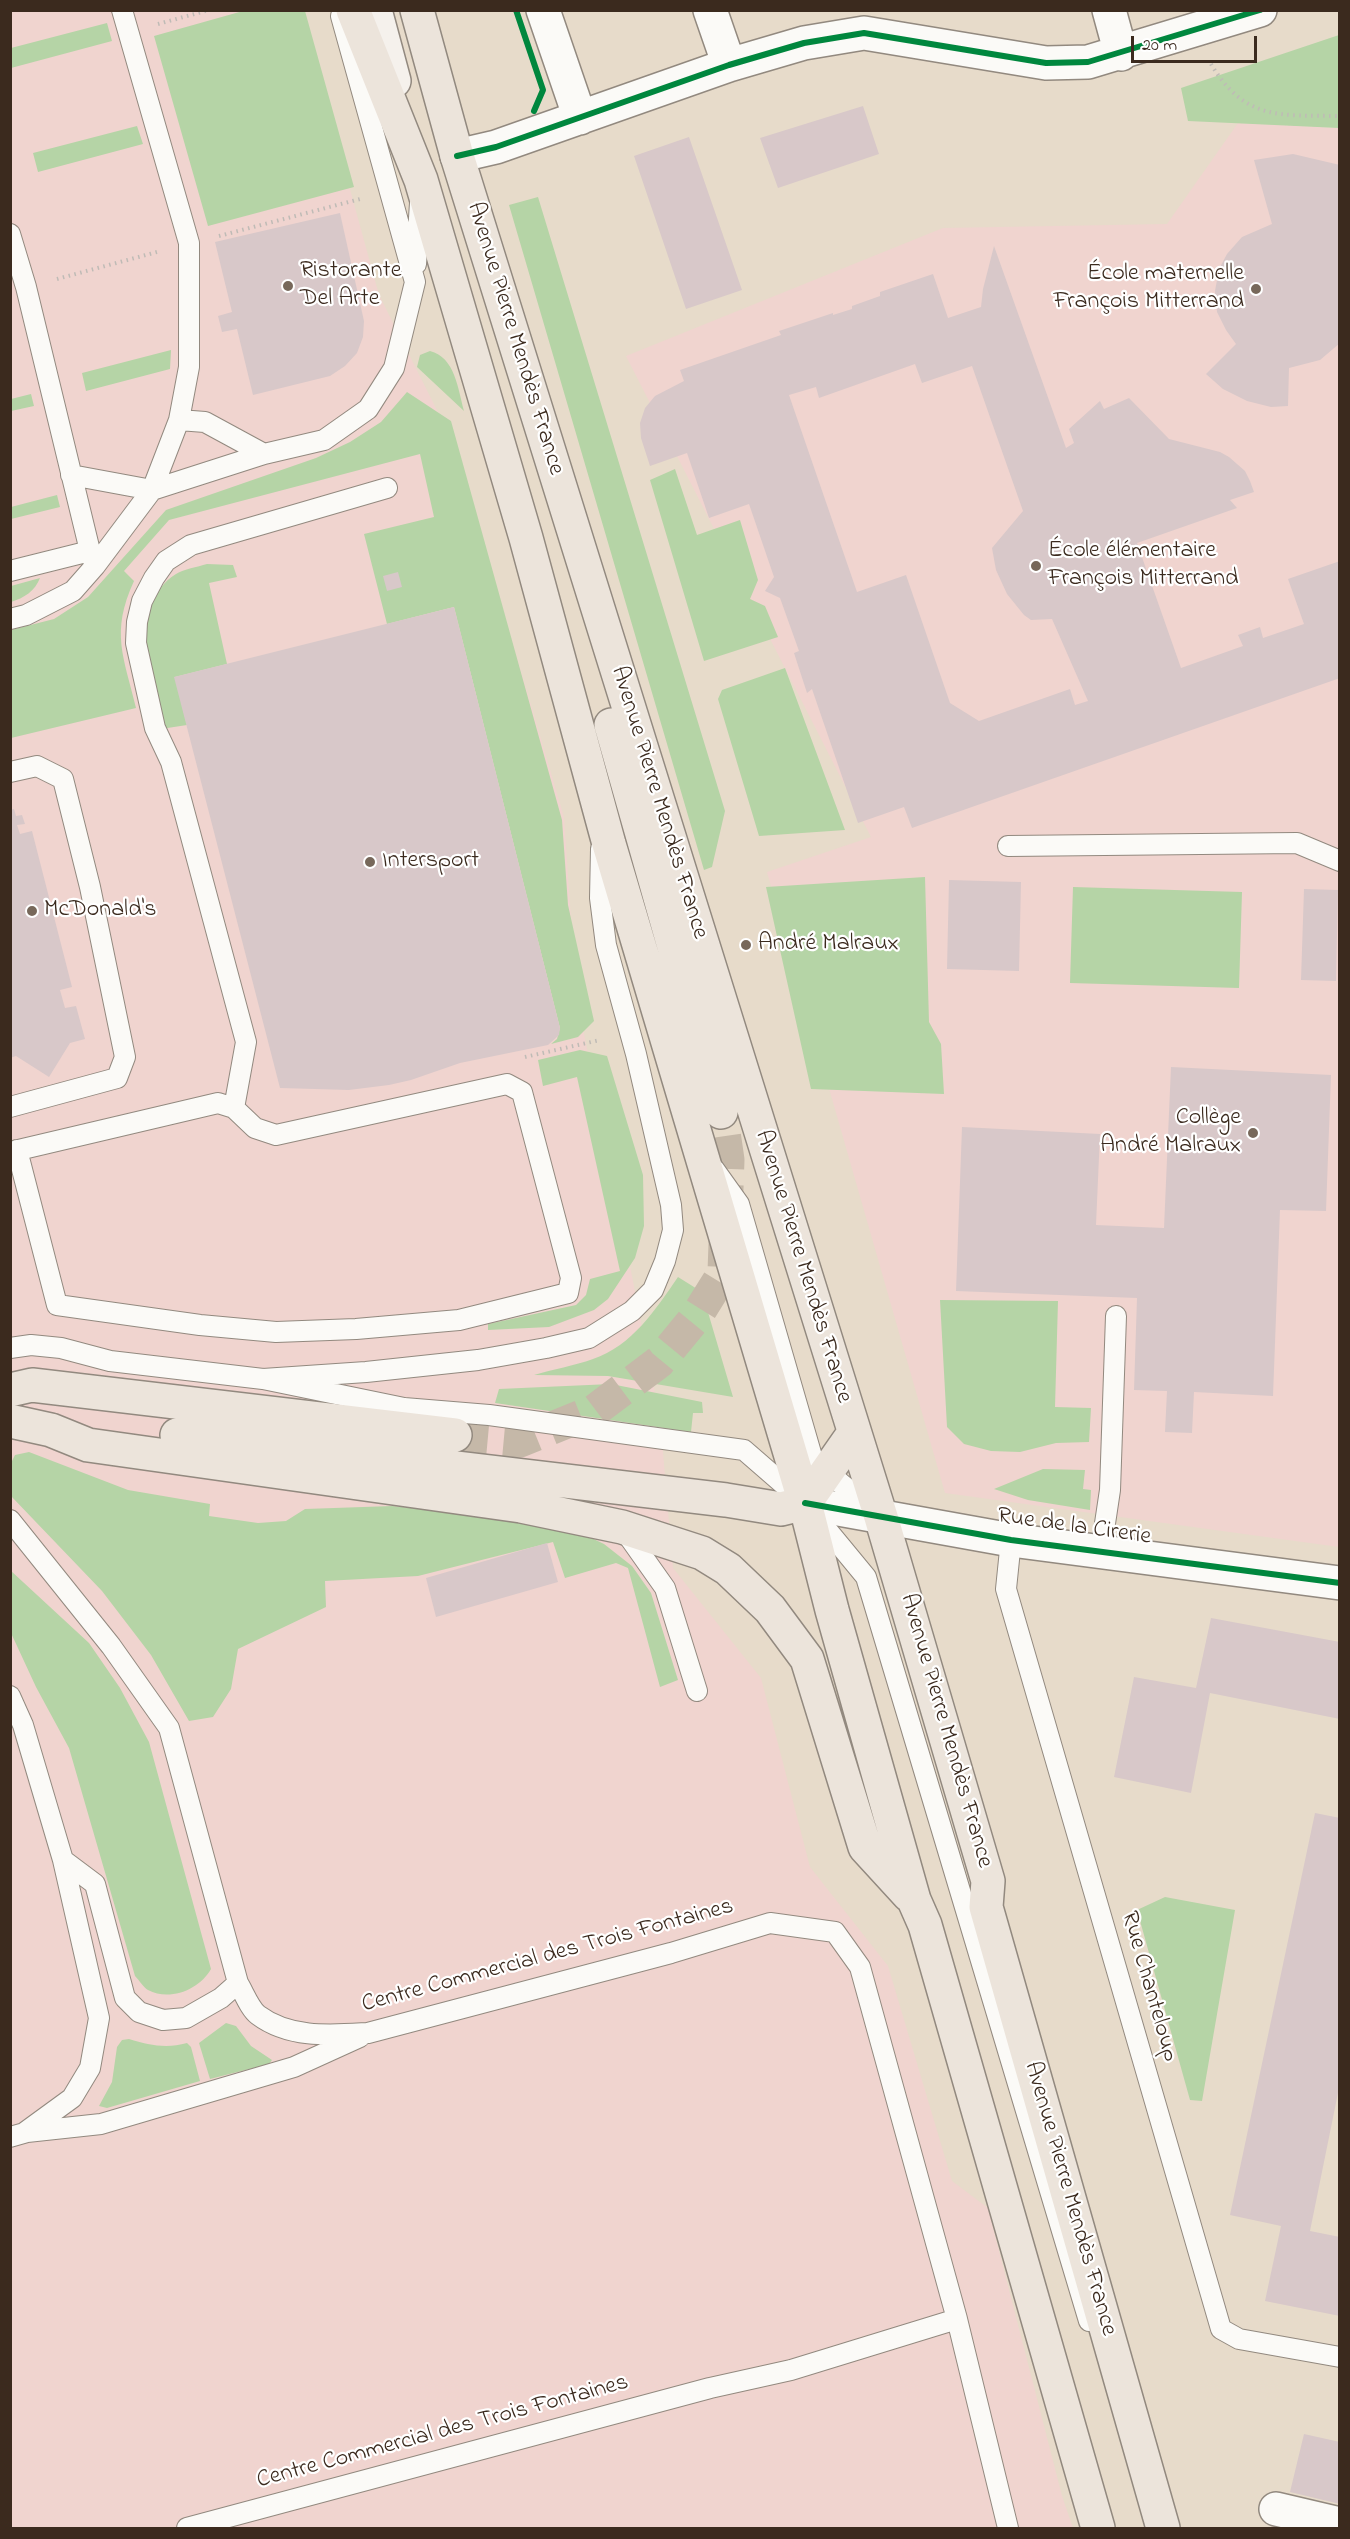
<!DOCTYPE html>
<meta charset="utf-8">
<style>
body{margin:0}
#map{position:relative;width:1350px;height:2539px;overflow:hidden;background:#e7dbca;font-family:"Indie Flower",sans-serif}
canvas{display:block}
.frame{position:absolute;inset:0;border:12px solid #3b2a1e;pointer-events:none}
.scale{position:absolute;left:1131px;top:36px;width:126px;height:27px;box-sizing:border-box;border:3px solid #3b2a1e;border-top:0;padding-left:8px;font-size:18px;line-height:21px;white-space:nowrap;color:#3b2a1e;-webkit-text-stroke:4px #fff;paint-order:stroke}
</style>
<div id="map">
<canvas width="1350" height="2539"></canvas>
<div class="frame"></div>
<div class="scale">20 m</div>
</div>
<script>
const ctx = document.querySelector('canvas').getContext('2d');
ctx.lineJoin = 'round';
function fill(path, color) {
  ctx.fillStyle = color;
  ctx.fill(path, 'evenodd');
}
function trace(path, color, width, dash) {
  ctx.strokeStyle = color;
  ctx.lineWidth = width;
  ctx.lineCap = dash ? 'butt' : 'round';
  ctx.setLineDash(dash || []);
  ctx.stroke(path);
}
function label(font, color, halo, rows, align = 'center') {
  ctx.font = font + ' "Indie Flower",sans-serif';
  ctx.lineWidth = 4.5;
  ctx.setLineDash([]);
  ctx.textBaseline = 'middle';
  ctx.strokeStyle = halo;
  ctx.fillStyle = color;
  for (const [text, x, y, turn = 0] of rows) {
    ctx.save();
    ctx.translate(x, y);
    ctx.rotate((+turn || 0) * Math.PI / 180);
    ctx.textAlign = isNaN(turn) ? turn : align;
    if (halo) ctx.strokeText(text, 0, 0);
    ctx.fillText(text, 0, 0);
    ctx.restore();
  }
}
const built = new Path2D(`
 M11 11H301L379 295 454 444 564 817 576 993 660 1418 673 1568 761 1678 810 1867 888 1966 952 2181 988 2208 1062 2496 1073 2528H11Z
 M1238 123 1339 128V1547L945 1493 767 872 871 837 626 356 943 228 1167 224Z`);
const green = new Path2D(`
 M243 11H305L354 187 208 226 154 36Z
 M107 23 112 41 11 68V48Z
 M1339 35V128L1188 121 1181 88Z
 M137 126 143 144 38 172 33 153Z
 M538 197 725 811 712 867 704 870 509 205Z
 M171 350 170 369 86 391 82 373Z
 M430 351C455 357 458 389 464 411L417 367 420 355Z
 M407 392 451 421 562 820 568 905 594 1021 578 1037 551 1044 557 1039 560 1028 454 607 387 624 364 534 434 517 420 454 169 520 124 571 134 581C110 633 124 657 136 708L11 738V630L54 619 88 597 166 510 316 458 350 442 381 422Z
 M31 394 34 406 11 411V399Z
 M675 469 697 535 740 520 758 580 750 599 765 606 778 637 704 661 650 480Z
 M57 495 60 507 11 519V507Z
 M207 564 233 565 237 577 209 583 227 664 175 677 187 725 161 729C153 683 126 605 176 574 184 569 197 567 207 564Z
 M40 578C35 591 24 598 11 602V586Z
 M785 668 845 830 759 836 718 699 722 690Z
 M925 877 929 1022 941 1044 944 1094 811 1089 766 887Z
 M1073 887 1242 892 1239 988 1070 983Z
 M580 1050 607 1056 643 1175 644 1226 635 1258 608 1299 594 1310 549 1327 488 1330V1324L576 1305 586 1295 590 1279 620 1271 577 1077 543 1086 538 1060Z
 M678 1277 702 1292 733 1397 608 1376 534 1375C553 1369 574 1366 593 1359 632 1346 656 1309 678 1277Z
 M940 1300 1058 1301 1055 1407 1091 1408 1089 1442 1056 1443 1020 1452 991 1451 964 1444 947 1427Z
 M611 1384 702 1402 703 1413H693L691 1432 495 1403 499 1389Z
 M29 1452 128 1490 210 1504 209 1516 258 1523 286 1521 305 1509 392 1506 534 1521 577 1531 604 1544 632 1566 651 1593 678 1680 660 1687 628 1568 616 1563 565 1578 553 1542 418 1576 325 1581 326 1607 238 1649 231 1689 213 1717 189 1721 151 1655 102 1591 11 1496V1463L15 1455Z
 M1043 1469 1085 1470 1083 1489 1091 1490 1090 1510 1028 1500 994 1489Z
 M10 1570 89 1643 120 1688 149 1742 211 1969C200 1989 170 2002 148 1990 144 1988 139 1980 135 1976L69 1748 36 1687 11 1633Z
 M1165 1897 1235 1910 1202 2101 1190 2100 1137 1910Z
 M226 2023 236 2026 251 2046 272 2060 269 2064 210 2079 199 2043Z
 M129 2039C149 2045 166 2049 187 2043L191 2047 200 2081 107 2108 99 2106 112 2082 117 2047 122 2040Z`);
const building = new Path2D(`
 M863 106 879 154 778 188 760 138Z
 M689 137 742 290 686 309 634 156Z
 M1293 154 1340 165V343L1320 360 1289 368 1288 406 1271 407 1247 401 1223 389 1206 374 1236 344 1226 330 1217 312 1215 291 1219 269 1227 254 1242 237 1272 224 1254 160Z
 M340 213 364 321 363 337 357 353 345 366 330 376 253 395 237 329 222 332 218 316 232 312 215 242Z
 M994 246 1066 448 1074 443 1069 429 1100 401 1104 409 1129 398 1169 439 1220 452 1229 457 1245 471 1250 481 1254 492 1230 500 1237 508 1137 543 1181 668 1243 646 1238 635 1260 627 1263 638 1304 624 1288 579 1340 561V678L912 828 904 807 858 823 812 689 807 693 794 653 799 651 780 598 765 591 774 577 749 504 709 518 687 453 650 466 641 438 640 423 645 408 655 396 684 381 680 370 781 335 779 331 833 313V315L852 309V306L880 296V292L933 274 948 318 981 307 983 289ZM915 364 922 383 972 366 1023 511 992 548 996 570 1007 594 1024 615 1031 620 1052 619 1088 701 1075 705 1070 689 979 721 950 703 906 575 857 592 789 395 816 387 819 398Z
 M398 572 402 587 387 591 383 576Z
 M454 607 560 1028 559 1035 548 1045 460 1063 411 1080 389 1085 349 1090 280 1088 174 677Z
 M14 809 16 816 22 815 25 824 17 825 20 834 32 831 72 987 60 990 65 1008 76 1006 85 1039 70 1043 49 1077 16 1056 10 1058V810Z
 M949 880 1021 882 1019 971 947 969Z
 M1304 889 1338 890 1336 981 1301 980Z
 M1171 1067 1331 1075 1326 1211 1280 1210 1273 1396 1194 1392 1192 1433 1165 1432 1167 1391 1134 1390 1137 1298 956 1291 962 1127 1100 1134 1096 1225 1164 1228Z
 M547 1543 558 1582 436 1617 426 1578Z
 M1211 1618 1340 1642V1719L1210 1693 1191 1793 1114 1777 1134 1677 1196 1688Z
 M1315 1813 1340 1818V2083L1310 2231 1340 2237V2316L1265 2301 1281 2226 1230 2215Z
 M1304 2434 1340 2442V2504L1290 2492Z`);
const primaryTunnel = new Path2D(`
 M455 1435 520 1441 594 1411 659 1362 696 1317 724 1272 728 1160 721 1112`);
const path = new Path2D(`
 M158 24 209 10
 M1211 64C1245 121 1280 115 1340 116
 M219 236 360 199
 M57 279 157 252
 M525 1057 600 1040`);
const lane = new Path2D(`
 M10 234 26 287 90 551 95 566
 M416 264 420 203
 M179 420 205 422 264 454
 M71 475 152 490 264 454 324 440 368 409 394 368 415 282 341 16
 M10 571 90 551
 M10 619 26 615 73 591 95 566 152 490 179 420 189 367V243L122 10
 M10 772 37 766 63 779 90 887 125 1057 117 1078 10 1107
 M1008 846 1297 843 1340 861
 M234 1108 246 1042 171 762 155 728 136 643 137 622 142 601 154 578 166 561 191 545 387 488
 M10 1152 218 1103 234 1108 255 1128 276 1135 507 1084 522 1092 571 1278 568 1293 459 1320 356 1329 276 1332 200 1325 57 1305 17 1150
 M714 1169 739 1204 813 1460 875 1512
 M10 1348 31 1345 61 1348 110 1361 263 1379 366 1372 478 1360 546 1348 589 1338 632 1311 653 1290 665 1261 673 1230 671 1205 636 1054 606 945 600 898 601 849
 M263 1379 404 1408 489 1415 744 1450 805 1503 866 1577 1089 2321
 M10 1520 111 1646 169 1728 238 1983C244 1993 250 2009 258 2015 290 2039 332 2035 368 2033L671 1953 770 1923 835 1932 860 1967 957 2319 1008 2528
 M624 1530 665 1588 697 1691
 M1011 1540 1006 1589 1221 2329 1239 2339 1340 2357
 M1101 1550 1110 1490 1116 1316
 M10 1696 23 1725 63 1860 99 2018 90 2068 72 2098 24 2133 10 2137
 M63 1860 95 1884 125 1998 139 2012 163 2020 186 2018 221 1998 238 1983
 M27 2132 101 2124 294 2067 360 2037
 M187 2528 710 2388 791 2370 957 2319`);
const street = new Path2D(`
 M543 10 580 118
 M710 10 729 65
 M1109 10 1121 54
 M457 156 496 147 729 65 804 43 864 33 1046 63 1088 62 1260 10
 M805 1503 1011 1540 1340 1583
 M1276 2509 1340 2524`);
const secondary = new Path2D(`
 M375 10 394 81`);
const primary = new Path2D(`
 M353 10 421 180 526 538 609 844 805 1503 832 1610 914 1900 925 1925 1098 2528
 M417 10 457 156 881 1517 988 1881 986 1907 1163 2528
 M611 725 721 1112
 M10 1390 32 1385 455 1435
 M10 1421 51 1430 88 1445 521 1506 622 1527 702 1553 728 1569 770 1609 807 1659 865 1847 909 1895
 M177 1435 726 1500 781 1509 805 1503 854 1433`);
const cycleway = new Path2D(`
 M516 10 543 90 534 111
 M457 156 496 147 729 65 804 43 864 33 1046 63 1088 62 1260 10
 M805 1503 1011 1540 1340 1583`);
const markers = [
 [288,286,6,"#77685a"],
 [1256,289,6,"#77685a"],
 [1036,566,6,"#77685a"],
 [370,862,6,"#77685a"],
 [32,911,6,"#77685a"],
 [746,945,6,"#77685a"],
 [1253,1133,6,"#77685a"]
];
const poiNames = [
 ["Ristorante",300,272],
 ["Del Arte",300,300],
 ["École maternelle",1244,275,"right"],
 ["François Mitterrand",1244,303,"right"],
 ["École élémentaire",1048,552],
 ["François Mitterrand",1048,580],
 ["Intersport",382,862],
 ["McDonald's",44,911],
 ["André Malraux",758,945],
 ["Collège",1241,1119,"right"],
 ["André Malraux",1241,1147,"right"]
];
const streetNames = [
 ["Avenue Pierre Mendès France",514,339,73],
 ["Avenue Pierre Mendès France",658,803,73],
 ["Avenue Pierre Mendès France",802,1267,73],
 ["Rue de la Cirerie",1074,1528,8],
 ["Avenue Pierre Mendès France",945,1731,74],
 ["Centre Commercial des Trois Fontaines",548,1957,-15],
 ["Rue Chanteloup",1148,1987,74],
 ["Avenue Pierre Mendès France",1069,2199,74],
 ["Centre Commercial des Trois Fontaines",443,2433,-15]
];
fill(built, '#f0d4cf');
fill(green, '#b5d4a6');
fill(building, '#d8c8c9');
trace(primaryTunnel, '#c5b8a8', 33, [33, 16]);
trace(lane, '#92897f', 22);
trace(street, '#92897f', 36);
trace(secondary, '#92897f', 36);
trace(primary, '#92897f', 36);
trace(path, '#bfbbb6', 4, [1.5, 4.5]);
trace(lane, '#fbfaf7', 20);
trace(street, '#fbfaf7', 33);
trace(secondary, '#f5f1ec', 33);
trace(primary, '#ece4db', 33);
trace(cycleway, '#00873e', 6);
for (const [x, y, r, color] of markers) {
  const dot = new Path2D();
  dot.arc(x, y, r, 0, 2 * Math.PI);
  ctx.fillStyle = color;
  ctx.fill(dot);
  trace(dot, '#fff', 2);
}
label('24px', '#3b2a1e', '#fff', poiNames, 'left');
label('24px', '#3b2a1e', '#fff', streetNames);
</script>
